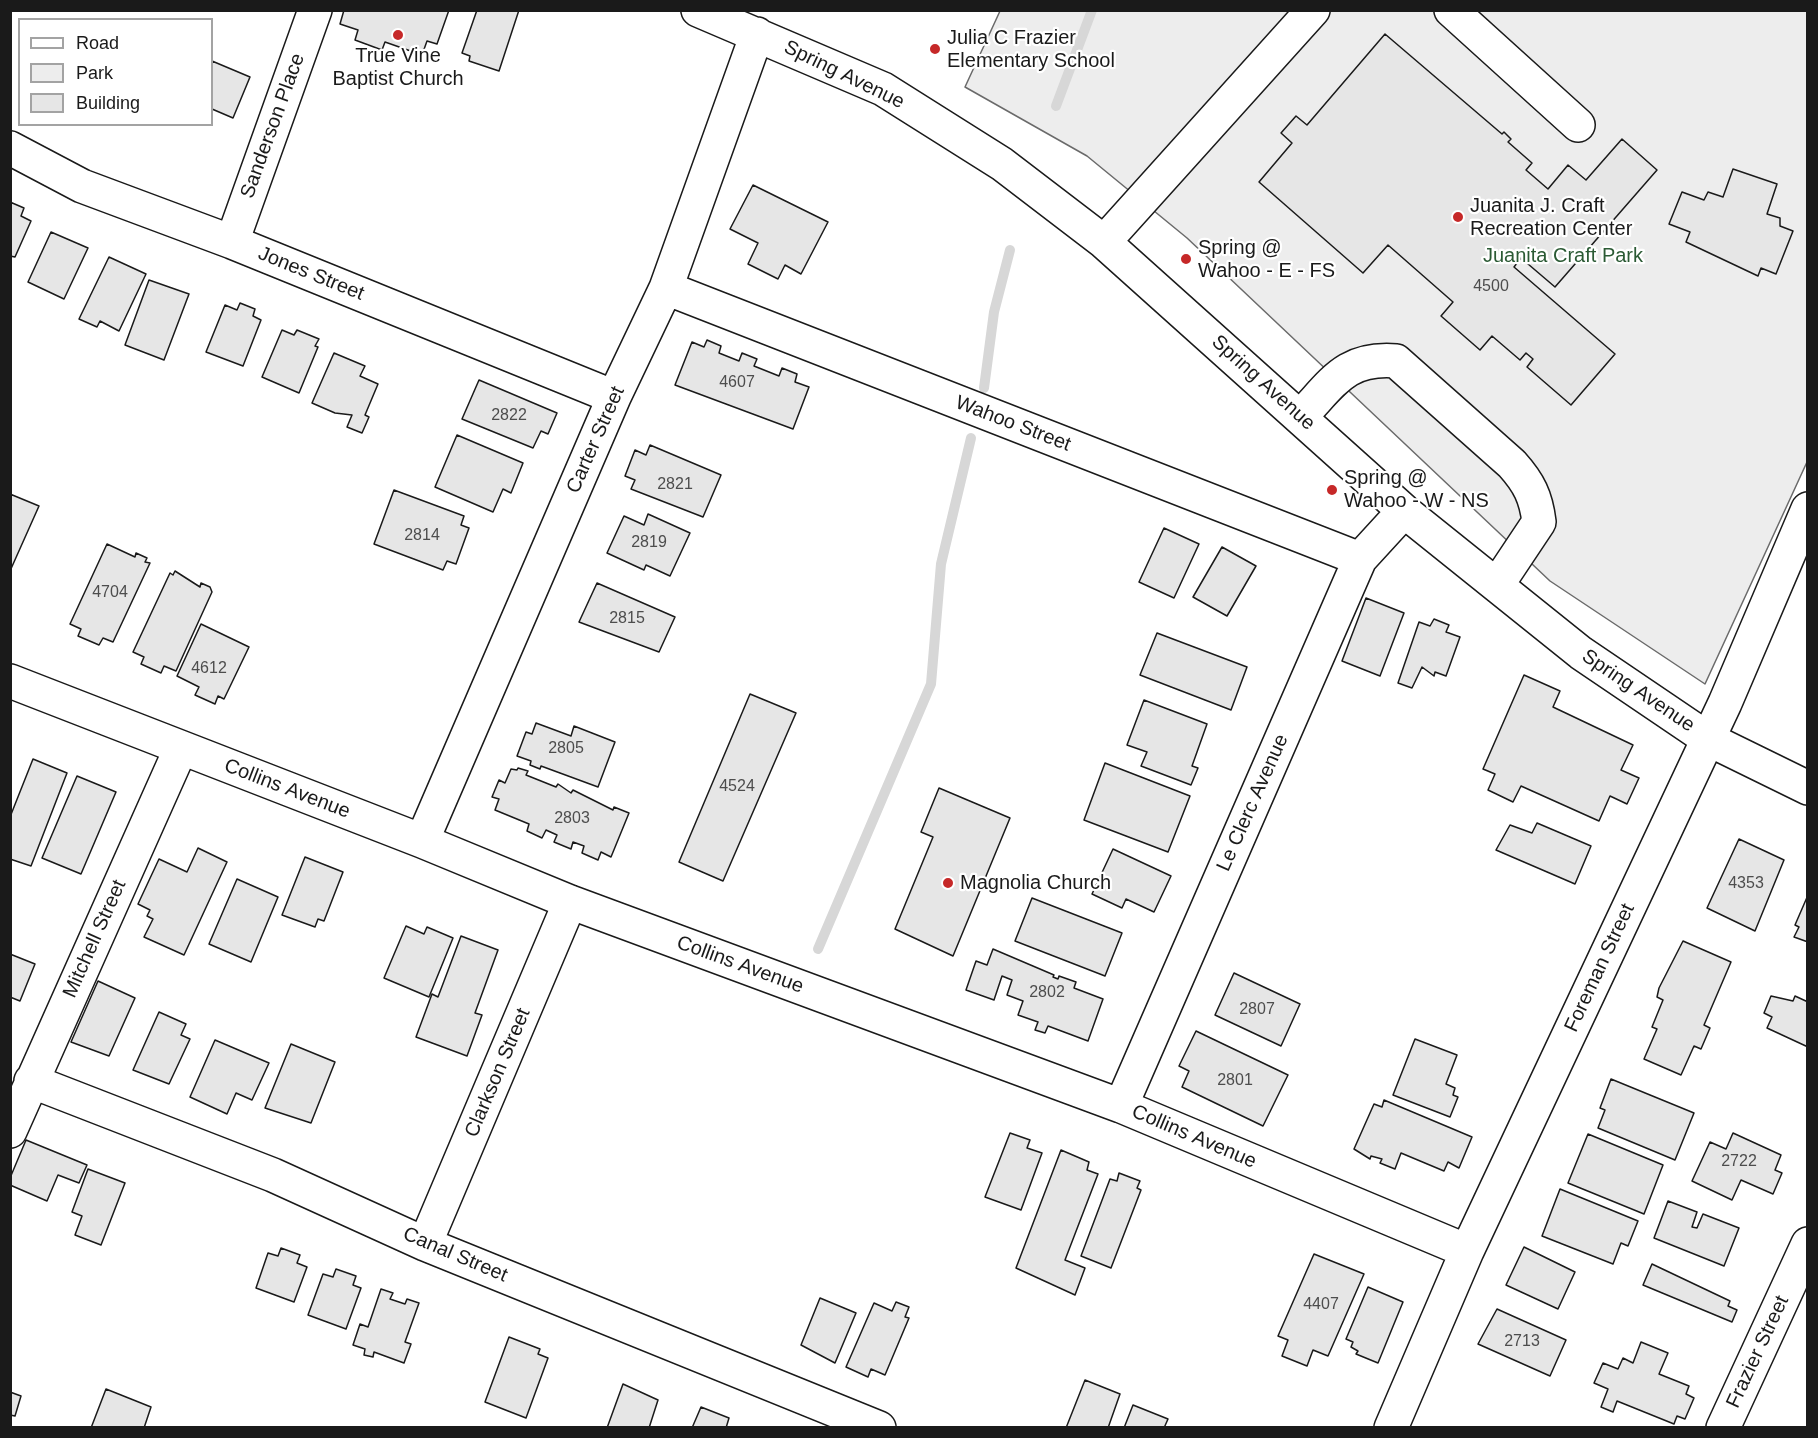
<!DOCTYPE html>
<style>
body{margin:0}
#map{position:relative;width:1818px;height:1438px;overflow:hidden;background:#fff;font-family:Helvetica,sans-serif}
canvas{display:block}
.frame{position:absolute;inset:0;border:12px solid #1a1a1a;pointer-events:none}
.legend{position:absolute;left:18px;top:18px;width:195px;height:108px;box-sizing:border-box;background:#fff;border:2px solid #a3a3a3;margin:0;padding:8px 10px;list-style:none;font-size:18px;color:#1a1a1a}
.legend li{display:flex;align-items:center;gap:12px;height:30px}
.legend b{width:30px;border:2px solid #a3a3a3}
</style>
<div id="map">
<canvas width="1818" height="1438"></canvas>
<div class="frame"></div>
<ul class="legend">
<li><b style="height:8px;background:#fff"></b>Road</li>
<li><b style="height:16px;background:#ededed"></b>Park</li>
<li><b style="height:16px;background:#e6e6e6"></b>Building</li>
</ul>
</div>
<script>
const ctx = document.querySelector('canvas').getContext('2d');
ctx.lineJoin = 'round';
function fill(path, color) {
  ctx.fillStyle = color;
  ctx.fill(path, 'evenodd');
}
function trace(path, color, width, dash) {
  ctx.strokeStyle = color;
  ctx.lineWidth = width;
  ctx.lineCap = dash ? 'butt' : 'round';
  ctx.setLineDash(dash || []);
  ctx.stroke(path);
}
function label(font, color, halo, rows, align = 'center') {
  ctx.font = font + ' Helvetica,sans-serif';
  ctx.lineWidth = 4.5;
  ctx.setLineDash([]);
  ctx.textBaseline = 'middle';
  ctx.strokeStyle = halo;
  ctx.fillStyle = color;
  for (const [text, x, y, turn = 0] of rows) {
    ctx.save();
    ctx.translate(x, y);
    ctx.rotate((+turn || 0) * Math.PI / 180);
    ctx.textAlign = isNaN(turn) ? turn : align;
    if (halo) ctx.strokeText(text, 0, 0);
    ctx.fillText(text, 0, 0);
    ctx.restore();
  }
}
const green = new Path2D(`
 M1000 11H1807V462L1705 684 1550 581 1187 238 1087 156 965 87Z`);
const stream = new Path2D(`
 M1056 106 1092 10
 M984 388 994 312 1010 250
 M818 949 931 684 941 564 971 438`);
const building = new Path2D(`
 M344 10H449L437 44 427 41 422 55 385 42 382 50 355 40 358 30 340 24Z
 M477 10H519L499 71 469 61 470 56 462 53Z
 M1385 34 1502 134 1504 132 1511 139 1508 142 1532 163 1526 170 1548 189 1568 165 1586 180 1622 139 1657 170 1555 287 1521 258 1514 267 1615 354 1571 405 1527 367 1533 359 1526 353 1520 360 1492 336 1480 350 1441 316 1453 302 1388 245 1363 273 1259 182 1292 143 1281 133 1296 116 1307 125Z
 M212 61 250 77 233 118 212 109Z
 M1733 169 1777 184 1767 214 1780 218V226L1793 231 1776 274 1761 268 1758 276 1686 242 1690 232 1669 224 1682 192 1704 200 1708 192 1723 197Z
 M753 185 828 222 801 274 785 265 778 279 748 264 758 243 730 229Z
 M10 202 24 208 21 216 31 221 15 257 10 256Z
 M51 232 88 248 64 299 28 282Z
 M109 257 146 274 119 331 100 321 97 327 79 319Z
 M149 280 189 294 164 360 125 345Z
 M240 303 255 309 253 316 261 320 243 366 206 352 225 305 237 310Z
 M282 330 294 335 297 330 319 339 315 346 318 347 299 393 262 377Z
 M707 340 721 346 719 353 739 361 742 353 757 359 754 366 779 376 782 368 797 374 795 382 809 387 793 429 675 385 692 342 704 347Z
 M334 353 365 366 360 376 378 384 365 415 369 417 362 433 347 427 352 415 335 413 312 403Z
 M479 380 557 413 548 434 541 431 533 448 462 419Z
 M457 435 523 463 511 493 503 489 493 512 435 487Z
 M650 445 721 475 703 517 631 489 635 480 625 476 635 450 646 455Z
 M394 490 464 516 461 525 469 528 456 564 447 561 443 570 374 544Z
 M10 494 39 506 10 571Z
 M648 514 690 533 670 576 646 565 644 570 607 553 624 516 644 525Z
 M1164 528 1199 544 1174 598 1139 582Z
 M107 544 135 557 136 553 147 558 145 562 150 563 113 642 103 638 99 645 78 636 81 629 70 624Z
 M1222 547 1256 566 1227 616 1193 597Z
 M175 571 200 587 201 583 210 587 212 592 176 671 164 666 161 673 141 664 144 657 133 652 170 573 173 575Z
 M597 583 675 617 659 652 579 622Z
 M1366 598 1404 613 1380 676 1342 661Z
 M1434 619 1449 625 1446 632 1460 637 1446 676 1435 672 1434 676 1422 667 1412 688 1398 683 1419 622 1430 626Z
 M201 624 249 647 224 699 218 696 215 704 195 695 199 687 177 676Z
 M1157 633 1247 667 1231 710 1140 675Z
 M1524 675 1560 691 1553 707 1633 745 1621 770 1639 778 1627 804 1610 796 1599 821 1521 786 1513 802 1488 790 1495 774 1483 769Z
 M750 694 796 713 723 881 679 862Z
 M1144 700 1207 724 1192 766 1198 768 1191 785 1141 766 1147 752 1127 745Z
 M536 723 571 736 574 726 615 742 598 787 541 766 540 769 530 765 531 761 517 756 526 732 532 734Z
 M33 759 67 773 31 866 10 859V817Z
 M1105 763 1190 796 1168 852 1084 820Z
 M518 768 528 771 526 775 556 787 558 784 571 793 573 790 613 810 614 807 629 813 611 857 601 852 598 860 582 853 584 846 573 842 571 849 554 842 557 835 546 830 542 838 527 831 529 824 495 810 499 799 492 797 499 780 505 783 511 769 517 770Z
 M77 776 116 792 81 874 42 858Z
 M939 788 1010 818 953 956 895 929 933 837 921 832Z
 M1537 823 1591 846 1575 884 1496 850 1510 825 1532 833Z
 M1739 839 1784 860 1755 931 1707 908Z
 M198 848 227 862 184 955 144 937 153 919 147 916 150 910 138 904 159 859 187 872Z
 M1113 849 1171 876 1154 912 1126 899 1122 908 1092 894Z
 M305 857 343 872 324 921 318 919 315 927 282 915Z
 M237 879 278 897 251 962 209 944Z
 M1808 895V942L1794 937 1799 927 1795 925Z
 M1032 898 1122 933 1105 976 1015 941Z
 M406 926 424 934 427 927 453 938 429 997 384 978Z
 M461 936 498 950 475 1013 482 1015 467 1056 416 1037 432 994 438 997Z
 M1683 941 1731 962 1704 1025 1710 1028 1701 1049 1694 1046 1681 1075 1644 1059 1657 1029 1652 1027 1663 1000 1657 997 1659 988Z
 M993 949 1054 975 1053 977 1058 979 1059 976 1076 982 1074 988 1103 999 1088 1041 1048 1026 1045 1033 1035 1030 1038 1022 1018 1015 1023 1001 1007 995 1012 980 1002 976 994 1000 966 990 976 961 987 965Z
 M10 954 35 964 20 1001 10 997Z
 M1234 973 1300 1004 1281 1046 1215 1015Z
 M98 981 135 998 109 1056 71 1042Z
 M1771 996 1793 1001 1795 996 1808 1002V1047L1767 1028 1772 1017 1764 1013Z
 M159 1012 186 1024 181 1035 190 1039 169 1084 133 1070Z
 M1196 1031 1288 1075 1263 1126 1182 1087 1189 1071 1179 1066Z
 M1415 1039 1457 1055 1446 1084 1455 1088 1453 1095 1458 1097 1450 1117 1393 1095Z
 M215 1040 269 1063 252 1100 236 1093 227 1114 190 1097Z
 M291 1044 335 1062 311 1123 265 1108Z
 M1611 1079 1694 1113 1675 1160 1598 1128 1605 1110 1600 1108Z
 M1384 1100 1472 1137 1459 1168 1448 1162 1444 1171 1401 1153 1395 1169 1380 1163 1382 1159 1371 1156 1370 1159 1354 1149 1374 1104 1382 1107Z
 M1010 1133 1030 1140 1027 1148 1042 1153 1021 1210 985 1197Z
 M1733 1133 1781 1155 1775 1170 1782 1173 1773 1194 1741 1180 1732 1200 1692 1181 1710 1142 1726 1149Z
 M1588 1134 1663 1165 1644 1214 1568 1183Z
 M26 1140 87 1165 79 1183 58 1175 47 1201 10 1185V1178Z
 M1061 1150 1089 1162 1087 1170 1098 1174 1065 1260 1085 1268 1075 1295 1016 1268Z
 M88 1169 125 1183 101 1245 75 1235 82 1216 72 1212Z
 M1119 1173 1140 1181 1137 1188 1141 1190 1111 1268 1081 1256 1110 1179 1117 1181Z
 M1560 1189 1638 1221 1628 1246 1621 1243 1613 1264 1542 1236Z
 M1668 1201 1697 1212 1692 1227 1697 1228 1703 1214 1739 1228 1724 1266 1654 1238Z
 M1524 1247 1575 1272 1558 1309 1506 1285Z
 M281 1248 300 1255 297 1263 307 1267 294 1302 256 1288 268 1253 278 1256Z
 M1314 1254 1364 1274 1328 1356 1313 1350 1307 1366 1282 1356 1288 1340 1278 1336Z
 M1652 1264 1730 1301 1728 1306 1737 1310 1732 1322 1643 1285Z
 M336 1269 356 1276 353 1285 361 1288 346 1329 308 1315 323 1274 333 1277Z
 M1368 1287 1403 1302 1378 1363 1356 1354 1358 1351 1351 1347 1353 1342 1346 1339Z
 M381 1289 393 1293 390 1299 405 1304 407 1299 419 1303 405 1342 411 1344 404 1363 374 1352 373 1357 364 1355 365 1349 353 1345 360 1324 368 1327Z
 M820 1298 856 1313 835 1363 801 1345Z
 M896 1302 909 1307 905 1317 909 1318 885 1375 871 1369 868 1377 846 1367 874 1303 892 1311Z
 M1497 1309 1566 1340 1550 1376 1478 1344Z
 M509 1337 540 1349 538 1354 548 1358 526 1418 485 1402Z
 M1641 1342 1668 1353 1659 1374 1689 1386 1686 1394 1694 1398 1685 1419 1677 1416 1674 1424 1617 1401 1613 1412 1601 1407 1608 1389 1594 1383 1603 1363 1618 1369 1623 1358 1633 1363Z
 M1085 1380 1120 1394 1108 1428H1066Z
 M623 1384 658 1400 649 1428H607Z
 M106 1389 151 1407 144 1428H91Z
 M10 1392 21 1396 15 1416 10 1415Z
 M1133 1405 1168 1419 1164 1428H1124Z
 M701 1407 729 1418 726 1428H692Z`);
const minor = new Path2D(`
 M698 10 883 89 1002 164 1104 242 1404 511 1581 653 1708 739 1808 788
 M1451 10 1578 125
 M10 148 82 186 232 242 614 397
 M232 242 315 10
 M1104 242 1313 10
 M666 288 1360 559
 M1301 416C1333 383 1345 357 1396 361L1512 464C1529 483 1536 497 1539 522L1497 585
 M10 681 422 841 570 902 1121 1106 1467 1251
 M422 841 614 397 666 288 757 34
 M31 1081 273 1175 425 1244 879 1428
 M1121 1106 1360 559 1404 511
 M10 1131 181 748
 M425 1244 570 902
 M1391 1428 1467 1251 1725 703 1808 509
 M1723 1428 1808 1244`);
const markers = [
 [398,35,6,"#c62828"],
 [935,49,6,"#c62828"],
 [1458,217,6,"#c62828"],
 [1186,259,6,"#c62828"],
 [1332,490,6,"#c62828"],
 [948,883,6,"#c62828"]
];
const numberNames = [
 ["4500",1491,287],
 ["4607",737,383],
 ["2822",509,416],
 ["2821",675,485],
 ["2814",422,536],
 ["2819",649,543],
 ["4704",110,593],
 ["2815",627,619],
 ["4612",209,669],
 ["2805",566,749],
 ["4524",737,787],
 ["2803",572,819],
 ["4353",1746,884],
 ["2802",1047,993],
 ["2807",1257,1010],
 ["2801",1235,1081],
 ["2722",1739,1162],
 ["4407",1321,1305],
 ["2713",1522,1342]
];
const poiNames = [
 ["Julia C Frazier",947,38],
 ["Elementary School",947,61],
 ["True Vine",398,56,"center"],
 ["Baptist Church",398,79,"center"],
 ["Juanita J. Craft",1470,206],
 ["Recreation Center",1470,229],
 ["Spring @",1198,248],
 ["Wahoo - E - FS",1198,271],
 ["Spring @",1344,478],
 ["Wahoo - W - NS",1344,501],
 ["Magnolia Church",960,883]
];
const streetNames = [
 ["Spring Avenue",844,75,26],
 ["Sanderson Place",273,126,-70],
 ["Jones Street",311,274,22],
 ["Spring Avenue",1263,383,42],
 ["Wahoo Street",1013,424,21],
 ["Carter Street",596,440,-66],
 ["Spring Avenue",1638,691,34],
 ["Collins Avenue",287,789,21],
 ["Le Clerc Avenue",1253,803,-66],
 ["Mitchell Street",95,939,-66],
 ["Collins Avenue",740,965,20],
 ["Foreman Street",1600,968,-65],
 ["Clarkson Street",498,1073,-67],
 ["Collins Avenue",1194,1137,23],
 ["Canal Street",455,1255,23],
 ["Frazier Street",1758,1352,-65]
];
const parkNames = [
 ["Juanita Craft Park",1563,256]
];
fill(green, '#ededed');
trace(green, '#6a6a6a', 1.5);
trace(stream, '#d7d7d7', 10);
fill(building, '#e6e6e6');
trace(building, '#1a1a1a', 1.5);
trace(minor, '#1a1a1a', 36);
trace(minor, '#fff', 33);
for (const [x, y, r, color] of markers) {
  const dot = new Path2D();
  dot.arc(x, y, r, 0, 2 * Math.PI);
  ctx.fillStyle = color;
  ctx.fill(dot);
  trace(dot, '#fff', 2);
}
label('16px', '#4d4d4d', null, numberNames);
label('20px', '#1a1a1a', '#fff', poiNames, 'left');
label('20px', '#1a1a1a', '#fff', streetNames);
label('20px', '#2b5a34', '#fff', parkNames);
</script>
